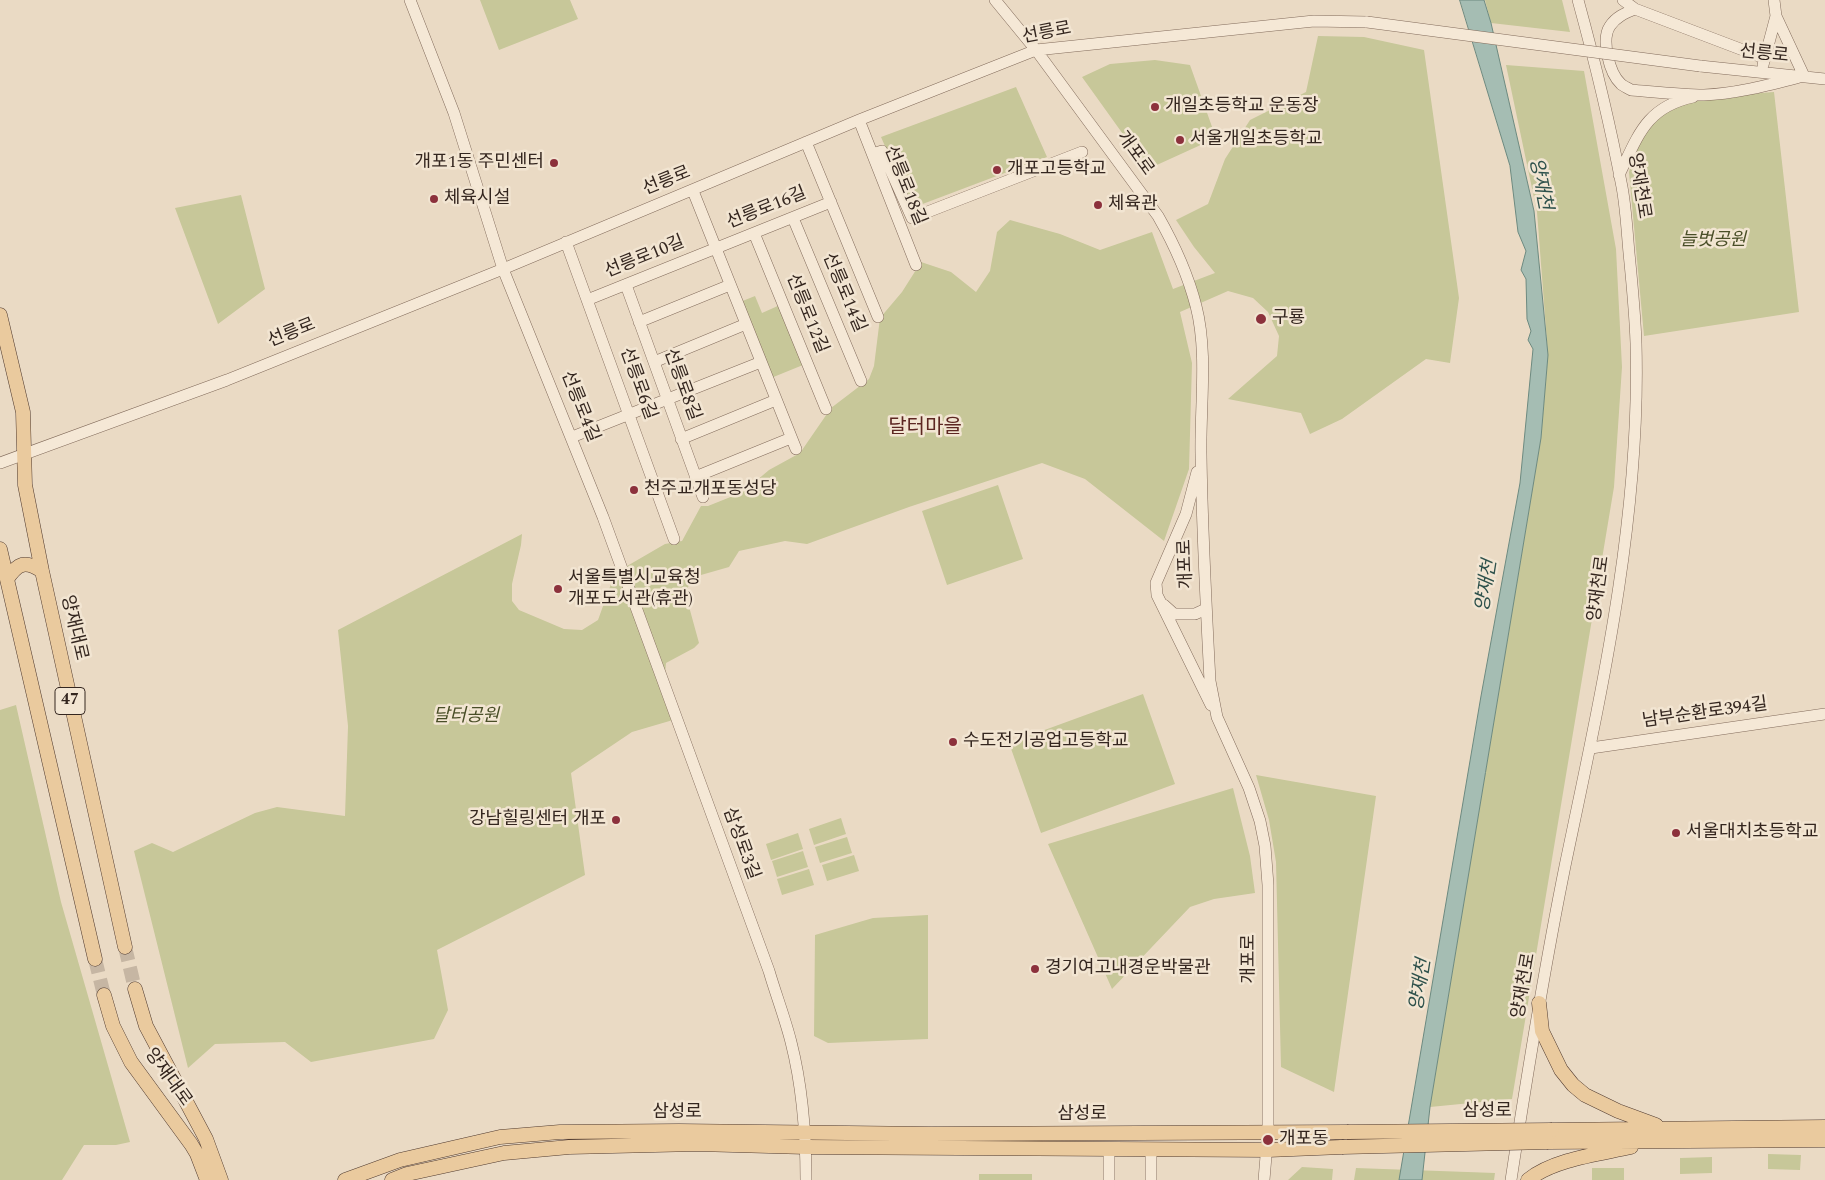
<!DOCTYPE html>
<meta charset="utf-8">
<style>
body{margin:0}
canvas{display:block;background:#eadac4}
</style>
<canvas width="1825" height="1180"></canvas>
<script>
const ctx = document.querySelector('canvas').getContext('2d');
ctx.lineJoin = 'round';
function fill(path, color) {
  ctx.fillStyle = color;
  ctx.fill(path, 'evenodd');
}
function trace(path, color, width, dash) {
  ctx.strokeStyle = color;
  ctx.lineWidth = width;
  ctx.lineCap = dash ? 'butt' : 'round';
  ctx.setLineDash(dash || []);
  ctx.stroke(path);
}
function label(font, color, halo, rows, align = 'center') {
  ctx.font = font + ' Spectral,"Noto Sans KR",serif';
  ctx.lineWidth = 5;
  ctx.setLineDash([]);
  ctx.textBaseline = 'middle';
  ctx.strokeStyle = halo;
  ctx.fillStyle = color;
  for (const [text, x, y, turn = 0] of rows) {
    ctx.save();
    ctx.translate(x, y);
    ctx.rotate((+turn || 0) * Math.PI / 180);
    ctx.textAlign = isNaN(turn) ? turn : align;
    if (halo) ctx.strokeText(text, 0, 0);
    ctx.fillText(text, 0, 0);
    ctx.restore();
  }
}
const green = new Path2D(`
 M480 0H570L578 19 499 50Z
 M1485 0H1562L1570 32 1491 23Z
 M1318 36 1364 37 1424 50 1459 298 1450 363 1426 359 1342 419 1310 434 1301 413 1228 399 1277 356 1279 336 1268 312 1253 298 1228 291 1180 312 1192 363 1189 469 1164 541 1085 479 1042 463 909 507 807 544 785 541 739 551 729 567 694 577 685 592 699 643 694 648 666 663 664 686 673 720 632 732 571 773 585 875 437 950 448 1010 434 1039 311 1062 285 1042 215 1044 188 1068 134 851 152 843 173 852 255 813 277 807 345 816 348 726 338 630 522 534 521 545 512 584V601L519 610 564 629 582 630 598 620 615 573 665 544 682 541 701 506H708L743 492 769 470 800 453 831 408 869 379 874 366 880 318 902 292 921 262 951 272 976 292 990 271 997 232 1010 220 1060 234 1100 250 1152 232 1173 289 1215 273 1194 247 1176 220 1208 204 1225 159 1250 120 1306 92Z
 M1155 60 1190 65 1216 138 1148 169 1082 77 1110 64Z
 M1506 65 1584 71 1616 249 1622 367 1614 487 1512 1099 1430 1107 1541 438 1548 355 1537 212Z
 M1016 87 1047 157 912 208 881 137Z
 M1774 92 1799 312 1644 336 1629 172 1636 147 1649 120 1682 99Z
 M241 195 265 289 218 324 175 208Z
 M755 296 762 313 780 305 803 365 771 378 740 302Z
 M998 485 1023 559 947 585 922 511Z
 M1143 694 1175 784 1041 833 1009 743Z
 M16 705 61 902 130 1142 116 1145H84L62 1180H0V710Z
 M1256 775 1376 796 1334 1092 1281 1067 1276 862 1269 820Z
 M1233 788 1250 856 1255 893 1214 899 1190 907 1112 989 1048 844Z
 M841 818 846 834 814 845 809 829Z
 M798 833 803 849 771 860 766 844Z
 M847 837 852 853 820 863 815 847Z
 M803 851 808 867 777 877 772 861Z
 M854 855 859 871 827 881 822 865Z
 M809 869 814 885 782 895 777 879Z
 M928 915V1039L828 1043 814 1036 815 935 873 918Z
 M1768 1154 1801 1155 1800 1170 1768 1169Z
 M1712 1157V1173L1680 1174V1158Z
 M1302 1167 1333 1169 1332 1180H1288Z
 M1356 1168 1495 1173 1494 1180H1354Z
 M1592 1168H1624V1180H1592Z
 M979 1174H1032V1180H979Z`);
const water = new Path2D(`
 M1460 0H1484L1491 23 1534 211 1548 355 1541 438 1430 1107 1422 1180H1399L1481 696 1520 483 1533 349 1528 340 1531 331 1527 319 1526 279 1521 270 1526 251 1518 232 1510 166Z`);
const majorTunnel = new Path2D(`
 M125 947 135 989
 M95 959 104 995`);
const minor = new Path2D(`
 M410 0 454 113 503 269 603 517 769 971C776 995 785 1018 791 1042 802 1085 806 1135 806 1180
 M995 0 1036 50 1158 216C1174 244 1188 275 1196 306 1208 352 1200 407 1201 454 1202 530 1206 605 1210 681L1217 717 1249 788 1260 821 1265 846 1268 885V1132L1264 1180
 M1623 0 1635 9 1764 58
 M1774 0 1776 16 1804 76
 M1635 9C1625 13 1616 17 1610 26 1601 39 1609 73 1621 84 1623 86 1628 88 1631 90 1655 92 1680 95 1704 95 1737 94 1772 84 1804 76
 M1763 65 1776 16
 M1700 66 1825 79
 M859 120 916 265
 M806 142 878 317
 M876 153 882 151 912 218 1082 152
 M1619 175C1638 136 1646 107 1693 97
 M693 191 796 449
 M793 218 861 381
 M754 233 826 409
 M566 242 674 539
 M626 285 703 497
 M587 300 831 202
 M639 322 730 285
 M654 362 746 324
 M572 437 761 362
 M681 439 776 400
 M0 463 227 380 503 269 859 120 1036 50 1314 21 1367 22
 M1197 472 1186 514 1156 583 1157 595 1211 705
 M695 477 791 438
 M1164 605 1174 614H1195L1206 609
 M1591 748 1825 714
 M1151 1149V1180
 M1109 1150V1180
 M1511 1180C1527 1075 1544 970 1565 866 1601 694 1641 519 1636 343 1635 313 1632 283 1629 253 1627 231 1626 209 1622 187 1610 124 1595 62 1578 0`);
const major = new Path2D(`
 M0 315 23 412 25 485 42 571 125 947
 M0 549 95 959
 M7 579C18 563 25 560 42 571
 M135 989 146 1026 206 1139 221 1180
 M104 995 113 1026 131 1062 191 1144 197 1154 207 1180
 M1539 1003 1542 1031 1561 1070 1573 1085 1585 1095 1618 1111 1656 1125
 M1552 1130 1825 1127
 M1548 1142 1825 1140
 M345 1180 400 1160 500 1137 560 1132 679 1131 931 1134 1347 1132
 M392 1180 407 1174 504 1153 569 1147 697 1144 806 1147 1268 1150 1342 1147
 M1528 1180C1554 1159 1600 1154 1631 1147`);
const minorBridge = new Path2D(`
 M1367 22 1700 66`);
const majorBridge = new Path2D(`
 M1347 1132 1552 1130
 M1342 1147 1548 1142`);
const markers = [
 [1155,107,5,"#8c313c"],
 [1180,140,5,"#8c313c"],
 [554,163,5,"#8c313c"],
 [997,170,5,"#8c313c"],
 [434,199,5,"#8c313c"],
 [1098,205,5,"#8c313c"],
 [1261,319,6,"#8c313c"],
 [634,490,5,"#8c313c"],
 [558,589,5,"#8c313c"],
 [953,742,5,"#8c313c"],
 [616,820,5,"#8c313c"],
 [1676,833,5,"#8c313c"],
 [1035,969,5,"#8c313c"],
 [1268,1140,6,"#8c313c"]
];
const shields = [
 [70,701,30]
];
const shieldNames = [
 ["47",70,701]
];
const streetNames = [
 ["선릉로",1047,34,-11],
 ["선릉로",1764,55,6],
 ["개포로",1134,154,54],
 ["선릉로",667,182,-22],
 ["선릉로18길",904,186,68],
 ["양재천로",1638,186,81],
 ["선릉로16길",767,209,-22],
 ["선릉로10길",645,258,-22],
 ["선릉로14길",843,293,67],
 ["선릉로12길",806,314,68],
 ["선릉로",292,334,-22],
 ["선릉로6길",637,384,70],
 ["선릉로8길",681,385,70],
 ["선릉로4길",579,407,68],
 ["개포로",1187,564,-92],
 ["양재천로",1600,589,-82],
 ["양재대로",73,628,77],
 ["남부순환로394길",1705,714,-8],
 ["삼성로3길",740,844,70],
 ["개포로",1250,959,-90],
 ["양재천로",1525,986,-80],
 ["양재대로",167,1078,54],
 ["삼성로",1487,1112],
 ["삼성로",677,1113],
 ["삼성로",1082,1115]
];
const poiNames = [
 ["개일초등학교 운동장",1165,107],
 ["서울개일초등학교",1190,140],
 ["개포1동 주민센터",544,163,"right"],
 ["개포고등학교",1007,170],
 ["체육시설",444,199],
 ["체육관",1108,205],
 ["구룡",1272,319],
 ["천주교개포동성당",644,490],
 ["서울특별시교육청",568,579],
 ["개포도서관(휴관)",568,600],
 ["수도전기공업고등학교",963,742],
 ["강남힐링센터 개포",606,820,"right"],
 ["서울대치초등학교",1686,833],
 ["경기여고내경운박물관",1045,969],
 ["개포동",1279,1140]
];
const parkNames = [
 ["늘벗공원",1713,241],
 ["달터공원",466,717]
];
const waterNames = [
 ["양재천",1539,184,79],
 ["양재천",1488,586,-81],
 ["양재천",1422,985,-81]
];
const quarterNames = [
 ["달터마을",925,429]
];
fill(green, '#c7c799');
fill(water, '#a5bdb3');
trace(water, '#6d8a80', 1);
trace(majorTunnel, '#c6b6a3', 14, [14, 7]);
trace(minor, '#836c5c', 12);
trace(major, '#513b30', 15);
trace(minor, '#f5e8d6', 11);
trace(major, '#eaca9e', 14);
trace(minorBridge, '#836c5c', 12, []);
trace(majorBridge, '#513b30', 15, []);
trace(minorBridge, '#f5e8d6', 11);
trace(majorBridge, '#eaca9e', 14);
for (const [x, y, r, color] of markers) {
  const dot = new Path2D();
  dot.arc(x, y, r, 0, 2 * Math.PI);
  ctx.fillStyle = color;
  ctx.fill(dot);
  trace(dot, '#f2e5d2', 2);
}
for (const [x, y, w] of shields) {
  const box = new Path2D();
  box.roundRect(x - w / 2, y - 13.5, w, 27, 4);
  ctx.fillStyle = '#f2e5d2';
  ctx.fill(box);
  trace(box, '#34261f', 1);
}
label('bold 16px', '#34261f', null, shieldNames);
label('18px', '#34261f', '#f2e5d2', streetNames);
label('18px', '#34261f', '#f2e5d2', poiNames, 'left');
label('italic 18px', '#494e27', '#f2e5d2', parkNames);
label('italic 19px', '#2f524c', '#f2e5d2', waterNames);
label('20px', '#5d2722', '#f2e5d2', quarterNames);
</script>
